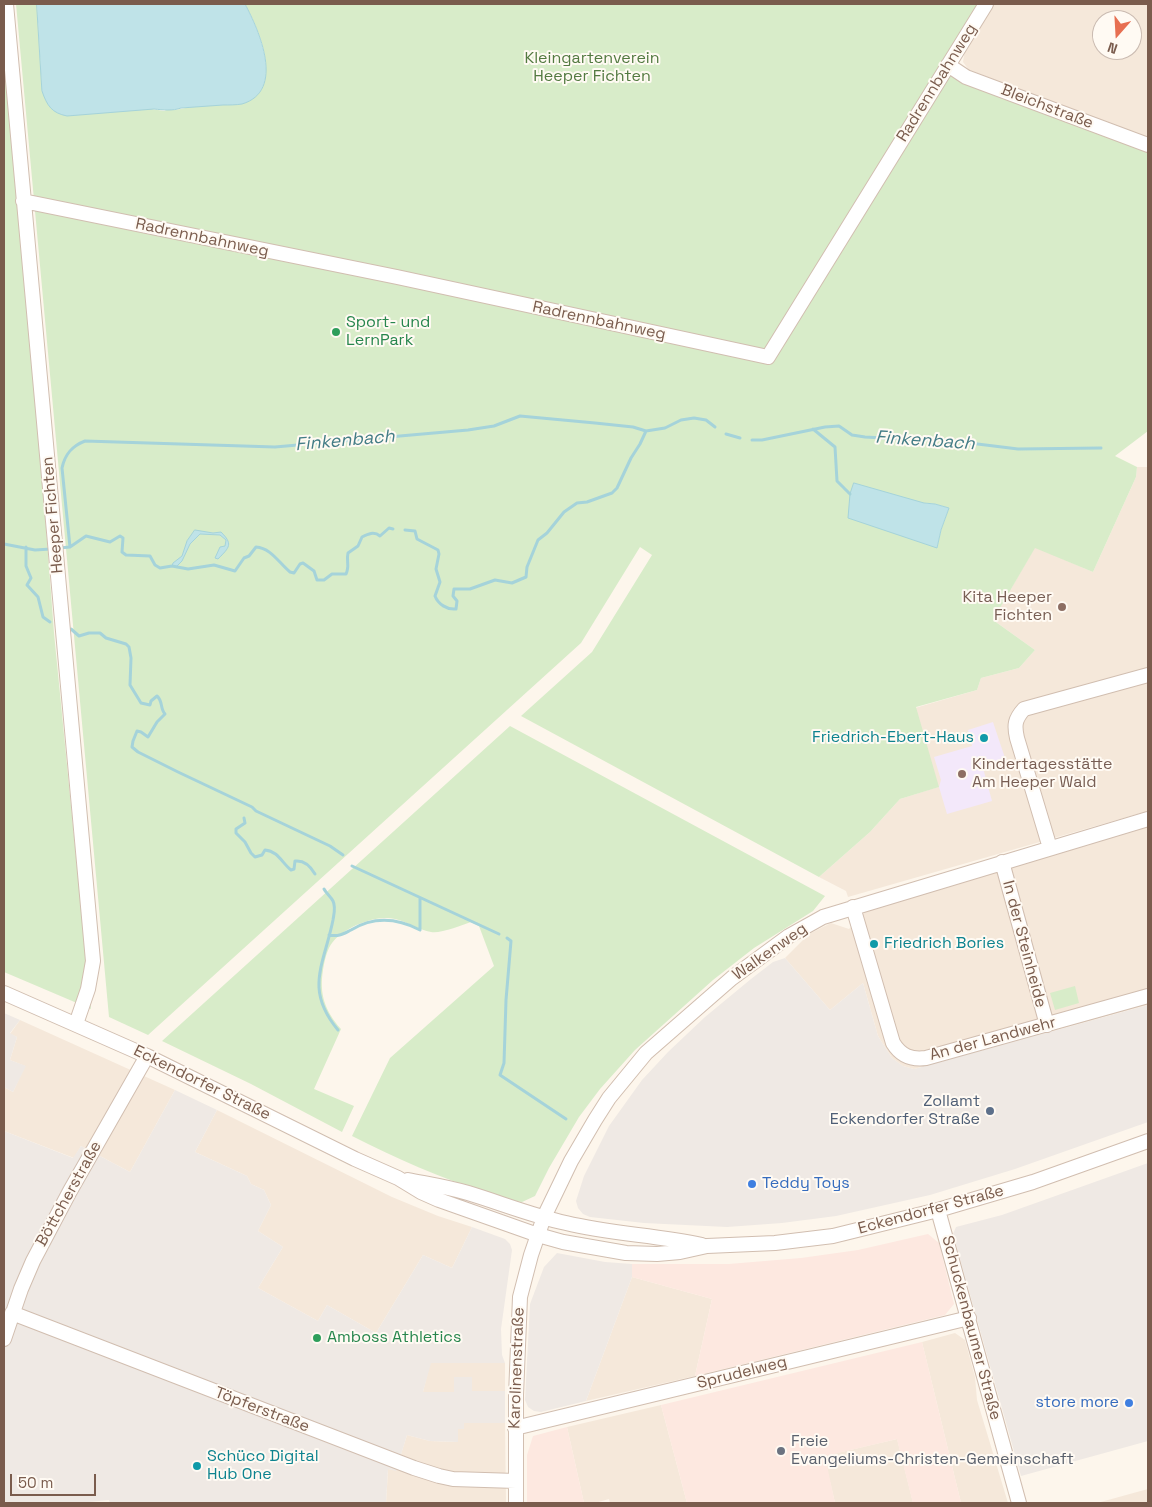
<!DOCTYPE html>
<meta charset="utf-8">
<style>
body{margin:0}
#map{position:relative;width:1152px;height:1507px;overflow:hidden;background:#fdf6ec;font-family:"Space Grotesk",sans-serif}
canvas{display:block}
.frame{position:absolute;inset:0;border:5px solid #7a5c4d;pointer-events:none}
.north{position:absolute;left:1092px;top:10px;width:50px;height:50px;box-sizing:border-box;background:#fffaf3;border:1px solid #cabbb1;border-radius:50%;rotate:199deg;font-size:14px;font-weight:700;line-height:20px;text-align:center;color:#7a5c4d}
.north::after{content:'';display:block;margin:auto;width:18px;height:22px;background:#e76f51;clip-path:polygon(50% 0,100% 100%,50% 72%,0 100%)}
.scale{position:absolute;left:10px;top:1474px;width:86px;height:22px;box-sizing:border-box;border:2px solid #7a5c4d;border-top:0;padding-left:6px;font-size:15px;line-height:18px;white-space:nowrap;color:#7a5c4d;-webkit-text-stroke:4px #fffaf3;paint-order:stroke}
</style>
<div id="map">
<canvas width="1152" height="1507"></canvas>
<div class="frame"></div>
<div class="north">N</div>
<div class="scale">50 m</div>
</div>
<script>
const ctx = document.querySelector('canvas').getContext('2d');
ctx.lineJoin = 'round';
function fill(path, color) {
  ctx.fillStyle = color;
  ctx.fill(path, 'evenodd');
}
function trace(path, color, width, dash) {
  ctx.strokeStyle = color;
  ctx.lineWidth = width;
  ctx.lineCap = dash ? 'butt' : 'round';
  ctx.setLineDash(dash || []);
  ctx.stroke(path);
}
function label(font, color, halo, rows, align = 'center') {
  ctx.font = font + ' "Space Grotesk",sans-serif';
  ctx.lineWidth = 4;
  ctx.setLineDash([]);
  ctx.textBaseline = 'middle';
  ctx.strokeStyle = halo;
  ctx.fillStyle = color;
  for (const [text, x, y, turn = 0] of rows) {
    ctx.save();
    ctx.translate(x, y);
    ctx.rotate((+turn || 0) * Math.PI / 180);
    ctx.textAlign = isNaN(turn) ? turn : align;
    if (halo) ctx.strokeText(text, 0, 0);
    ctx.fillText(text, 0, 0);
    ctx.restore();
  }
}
const residential = new Path2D(`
 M993 4H1148V138L969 70 963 62 965 49ZM1102 20H1132V50H1102Z
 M1137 467H1148V811L848 897 846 891 819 877 870 832 900 799 938 787 915 708 977 690 981 678 1019 668 1035 650 993 620 1035 547 1093 572 1136 477Z
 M1148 827V1005L914 1069 903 1066 892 1058 878 1036 863 983 830 1010 785 958 809 934 831 923 849 929 866 911Z
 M20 1020 175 1090 130 1172 81 1146 74 1158 4 1131V1087L13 1092 25 1066 10 1060 17 1037 10 1034Z
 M217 1110 392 1197 438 1216 472 1227 452 1268 423 1255 376 1333 327 1305 318 1321 258 1288 283 1247 258 1231 271 1205 264 1190 251 1184 247 1176 195 1152Z
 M632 1277 712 1299 695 1376 586 1401Z
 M955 1333 965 1340 975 1377 977 1400 1008 1503H961L922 1342Z
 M430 1363H505V1391H472L454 1377V1392H423Z
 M661 1405 687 1503H610L609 1499 595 1503H584L567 1427Z
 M463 1423H505L506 1503H386L388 1469 396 1470 407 1435 430 1441 458 1442V1429Z
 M897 1439 913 1503H835L824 1456Z
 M1148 1489V1503H1097Z`);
const commercial = new Path2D(`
 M928 1234 939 1243 954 1304 945 1315 695 1376 712 1299 632 1277V1264H729L801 1258 858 1250Z
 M922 1342 961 1503H913L897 1439 825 1456 835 1503H687L661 1405Z
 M567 1427 584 1503H527V1455L533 1436Z`);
const industrial = new Path2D(`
 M785 958 830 1010 863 983 878 1036 892 1058 903 1066 914 1069 1148 1005V1122L1015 1169 930 1195 836 1216 782 1223 727 1227 644 1223 590 1217 583 1214 578 1208 576 1201 584 1176 609 1126 642 1080 668 1052 705 1017 751 979 773 962Z
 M4 1013 20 1020 10 1033 17 1037 10 1060 26 1066 13 1092 4 1087Z
 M175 1090 217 1110 195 1152 247 1176 251 1184 264 1190 271 1205 258 1231 283 1247 258 1288 318 1321 327 1305 376 1333 423 1255 452 1268 472 1227 505 1239 510 1244 512 1250 501 1329 502 1355 505 1363H431L423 1392H454V1377H472V1391H505V1423H464V1429H458V1442L430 1441 407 1435 396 1471 388 1469 386 1503H110L109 1500 79 1503H4V1131L73 1158 81 1146 130 1172Z
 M1148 1163V1441L1021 1476 953 1234 956 1227 1002 1215Z
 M557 1253 605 1262 632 1264V1277L586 1401 541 1412 534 1411 528 1407 525 1400 530 1304 544 1267Z`);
const education = new Path2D(`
 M993 722 1006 761 983 768 992 801 947 814 939 787 941 780 934 757 972 746 968 730Z`);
const green = new Path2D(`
 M16 4H37L42 91 164 111 169 109 175 110 258 94C277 70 258 28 245 4H978L950 74 1148 153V431L1115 456 1137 467 1136 477 1093 572 1035 548 993 620 1035 650 1019 668 981 678 977 690 916 707 939 787 900 799 870 832 819 877 521 716 592 652 652 555 640 547 581 643 148 1035 109 1017ZM924 503 935 504 949 508 941 530 937 548Z
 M4 62 35 381 54 633 91 1009 4 972Z
 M510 726 825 896 813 911 754 948 713 980 635 1050 600 1089 579 1117 549 1168 535 1196 522 1202C511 1201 499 1196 489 1193 441 1179 396 1158 352 1136L390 1058 494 966 479 926 471 922C462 925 440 934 431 932 419 930 408 922 395 919 375 914 338 929 329 948 326 954 324 963 323 970 319 994 325 1011 341 1029L314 1089 354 1106 342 1132 251 1084 162 1041Z
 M1075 986 1079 1003 1055 1010 1050 993Z`);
const water = new Path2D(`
 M37 4H245C259 30 286 91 242 104 236 105 229 105 223 105 209 106 195 107 181 108 173 111 163 110 154 109L67 116C52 113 47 106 42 91Z
 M854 483 924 503 935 504 949 508 941 530 937 548 848 518 850 494Z
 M195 530 213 533 221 532C233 544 230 547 218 559L215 558 220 547 225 546 226 540 220 535 200 534 190 544 182 561 176 567 172 566 173 563 182 556 187 541Z`);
const stream = new Path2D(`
 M813 429 835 447 837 481 850 494
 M726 434 740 438
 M752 440H762L825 427 839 426 852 435 865 437 919 440 937 439 1018 449 1101 448
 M405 530 415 531 417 539 438 550 439 554 436 569 440 582 435 596C438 604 447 610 456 609L457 601 453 596 454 589H470L495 580 512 583 526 577 527 567 538 540 547 533 564 512 577 503 587 502 612 493 617 488 631 458 640 444 646 431
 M4 544 35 550 51 549
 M26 547V566L31 578 27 585 38 597 43 617 50 622
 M70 547 62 468C65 454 72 446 85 441L275 447 468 430 494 426 520 416 595 423 633 427 646 431 665 428 681 420 694 418 706 420 715 427
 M59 548 70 547 86 536 110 542 120 536 123 538 122 552 126 555 150 556 155 565 160 568 172 566 188 569 214 565 235 571 244 558 249 556 256 547C271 548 279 563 290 572L294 573 300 564 303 563 314 571 317 580H324L332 574H346C350 566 346 561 348 553L358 546 362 537C368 534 374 531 380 536L389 528 393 529
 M71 629 79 636 89 633H100L106 638 126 644 129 647 131 658 130 685 141 703 150 705 151 701 157 696C163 701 160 709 165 714L157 722 148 737 141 732 137 731 133 741 132 747 138 752 178 772 252 807 256 811 330 846 343 855
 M244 818 245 823 236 829V833L245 842 251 853 255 857 262 855 265 850C278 851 282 863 291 870L294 869 295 861C304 860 311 867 315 874
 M352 866 499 934
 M324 889C326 893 331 897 333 901 336 907 334 914 333 920 324 965 304 989 338 1030
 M329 935C339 937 343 934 351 930 374 916 397 918 420 930V898
 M507 938 511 941 506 1000 504 1063 500 1075 566 1119`);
const minor = new Path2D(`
 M6 4 93 961 88 989 76 1024
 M948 65 966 77 1148 145
 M23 201 397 277 768 357 986 4
 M1050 848 1017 738C1014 725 1015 719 1024 709L1148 675
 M1002 862 1047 1025
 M853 907 893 1043C901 1056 911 1060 926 1058L1148 996
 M4 993 147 1056 355 1159 398 1178 421 1192 439 1200 538 1235 563 1242 626 1253 657 1254 680 1252 707 1246 775 1243 833 1236 938 1210 1033 1182 1148 1141
 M408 1180C428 1184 448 1187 468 1193 501 1203 533 1216 566 1223 611 1234 657 1235 702 1245
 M938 1210 1019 1503
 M12 1313 414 1468 439 1476 453 1479 516 1481
 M4 1339 21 1289 33 1261 70 1191 147 1056
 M515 1428 969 1318
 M516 1503V1395L520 1297 531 1255 544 1217 571 1161 595 1120 609 1098 646 1053 732 978 789 936 823 917 1148 819`);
const markers = [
 [336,332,5,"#2e9e5b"],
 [1062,607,5,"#8d6e63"],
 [984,738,5,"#0f9aa8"],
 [962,774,5,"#8d6e63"],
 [874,944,5,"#0f9aa8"],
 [990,1111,5,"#5c6f8a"],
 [752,1184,5,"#3f7fe0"],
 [317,1338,5,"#2e9e5b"],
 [1129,1403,5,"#3f7fe0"],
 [781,1451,5,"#6b7280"],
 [197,1466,5,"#0f9aa8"]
];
const parkNames = [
 ["Kleingartenverein",592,59],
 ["Heeper Fichten",592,77]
];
const streetNames = [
 ["Radrennbahnweg",937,83,-58],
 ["Bleichstraße",1047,107,21],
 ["Radrennbahnweg",202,238,12],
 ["Radrennbahnweg",599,321,12],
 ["Heeper Fichten",53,515,-95],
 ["In der Steinheide",1024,944,75],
 ["Walkenweg",770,952,-35],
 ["An der Landwehr",993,1039,-15],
 ["Eckendorfer Straße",202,1083,26],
 ["Böttcherstraße",69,1194,-61],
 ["Eckendorfer Straße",931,1210,-15],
 ["Schuckenbaumer Straße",971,1328,75],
 ["Karolinenstraße",517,1368,-88],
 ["Sprudelweg",742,1373,-14],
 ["Töpferstraße",262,1410,21]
];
const leisureNames = [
 ["Sport- und",346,323],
 ["LernPark",346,341],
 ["Amboss Athletics",327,1338]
];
const educationNames = [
 ["Kita Heeper",1052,598],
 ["Fichten",1052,616],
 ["Kindertagesstätte",972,765,"left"],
 ["Am Heeper Wald",972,783,"left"]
];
const cultureNames = [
 ["Friedrich-Ebert-Haus",974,738,"right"],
 ["Friedrich Bories",884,944],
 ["Schüco Digital",207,1457],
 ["Hub One",207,1475]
];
const serviceNames = [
 ["Zollamt",980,1102],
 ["Eckendorfer Straße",980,1120]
];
const shopNames = [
 ["Teddy Toys",762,1184],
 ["store more",1119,1403,"right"]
];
const worshipNames = [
 ["Freie",791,1442],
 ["Evangeliums-Christen-Gemeinschaft",791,1460]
];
const waterNames = [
 ["Finkenbach",345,441,-5],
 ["Finkenbach",925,441,4]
];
fill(residential, '#f5e8da');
fill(commercial, '#fde8e0');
fill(industrial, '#efe9e4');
fill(education, '#f3e8fa');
fill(green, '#d8ecc9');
fill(water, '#bfe3e8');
trace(water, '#a5d3da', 1);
trace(stream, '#a5d3da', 3);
trace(minor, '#d1beb0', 16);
trace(minor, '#fff', 14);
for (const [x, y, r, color] of markers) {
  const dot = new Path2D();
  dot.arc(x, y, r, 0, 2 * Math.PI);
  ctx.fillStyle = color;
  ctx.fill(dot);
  trace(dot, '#fffaf3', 2);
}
label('16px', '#537a41', '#fffaf3', parkNames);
label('16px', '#7a5c4d', '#fffaf3', streetNames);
label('16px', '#27864d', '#fffaf3', leisureNames, 'left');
label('16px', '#785e54', '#fffaf3', educationNames, 'right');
label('16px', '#0d838f', '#fffaf3', cultureNames, 'left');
label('16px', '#4e5e75', '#fffaf3', serviceNames, 'right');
label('16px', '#366cbe', '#fffaf3', shopNames, 'left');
label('16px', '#5b616d', '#fffaf3', worshipNames, 'left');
label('italic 18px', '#437c86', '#fffaf3', waterNames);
</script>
